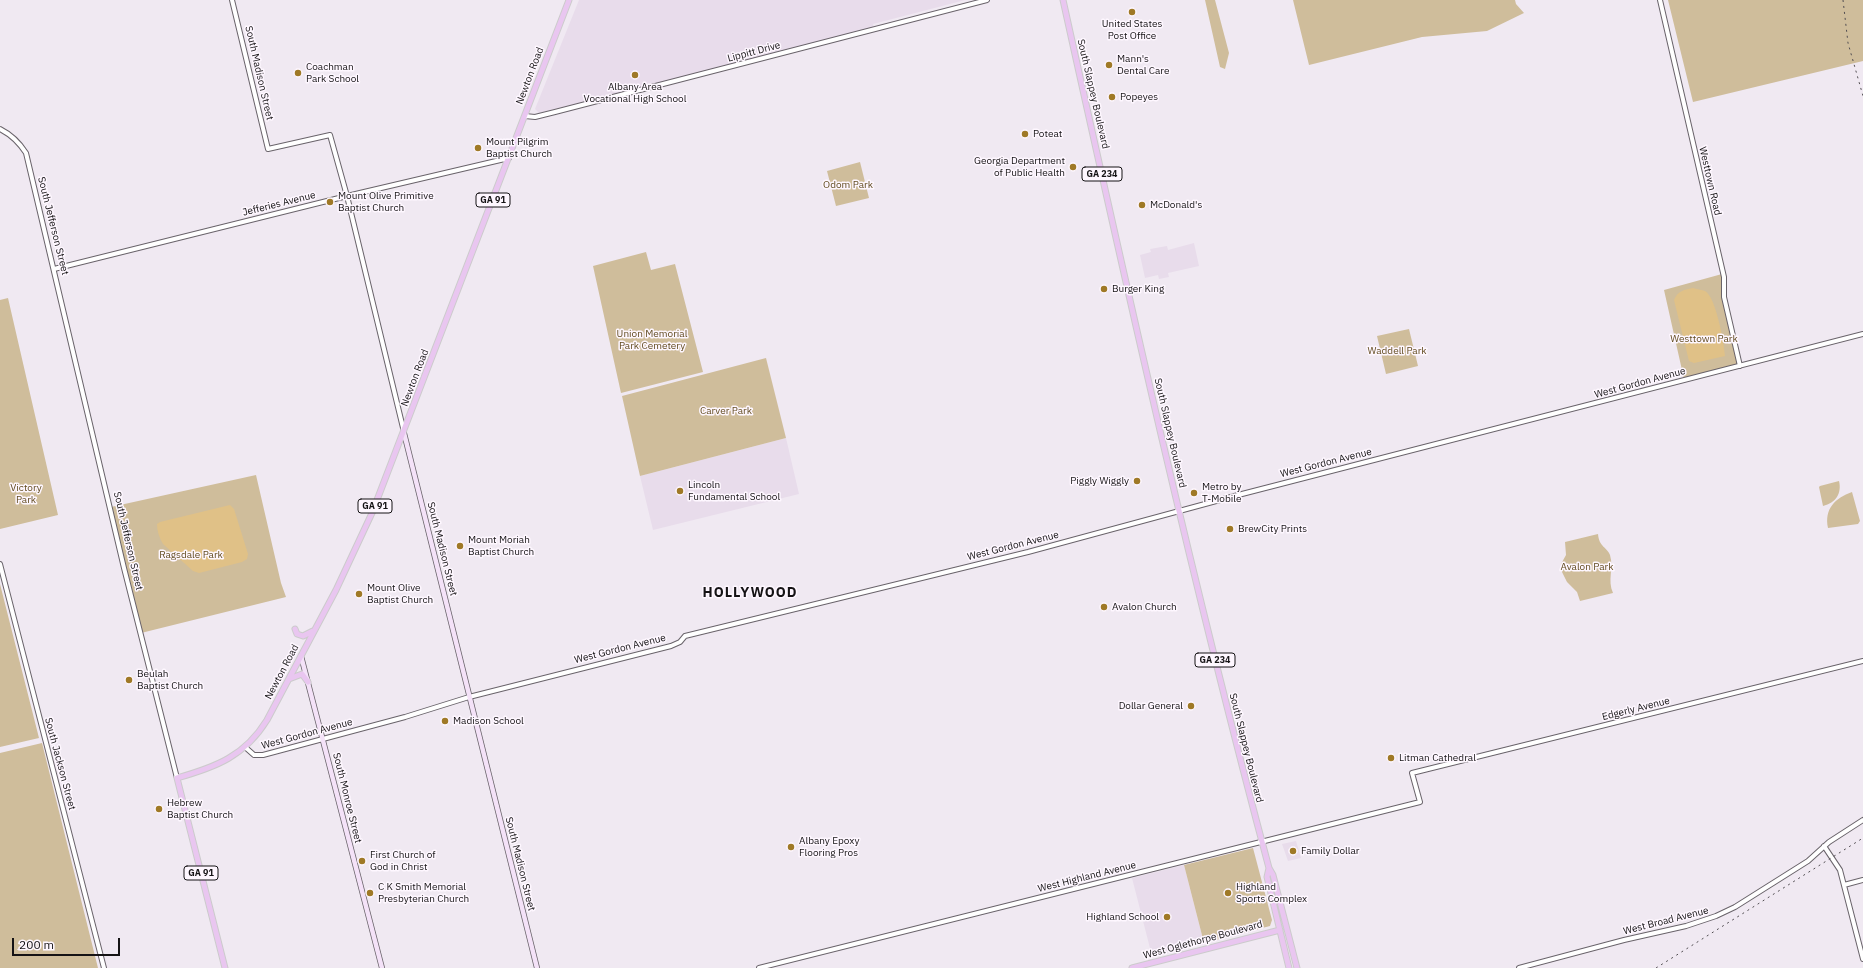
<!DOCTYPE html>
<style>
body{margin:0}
#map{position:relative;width:1863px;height:968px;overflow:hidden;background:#f0e9f2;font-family:"IBM Plex Sans",sans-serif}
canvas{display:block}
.scale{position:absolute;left:12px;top:938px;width:108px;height:18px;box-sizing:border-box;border:2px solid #151315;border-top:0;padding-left:5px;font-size:12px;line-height:14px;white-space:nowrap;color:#151315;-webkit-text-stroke:3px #fef7ff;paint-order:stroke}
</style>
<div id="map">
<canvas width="1863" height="968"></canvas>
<div class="scale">200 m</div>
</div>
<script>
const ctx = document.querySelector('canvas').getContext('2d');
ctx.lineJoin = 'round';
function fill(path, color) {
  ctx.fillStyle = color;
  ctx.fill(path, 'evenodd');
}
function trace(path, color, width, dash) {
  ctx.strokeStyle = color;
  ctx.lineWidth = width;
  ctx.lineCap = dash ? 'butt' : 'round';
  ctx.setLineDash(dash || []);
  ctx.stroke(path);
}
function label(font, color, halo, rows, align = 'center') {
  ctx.font = font + ' "IBM Plex Sans",sans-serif';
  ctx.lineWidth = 3;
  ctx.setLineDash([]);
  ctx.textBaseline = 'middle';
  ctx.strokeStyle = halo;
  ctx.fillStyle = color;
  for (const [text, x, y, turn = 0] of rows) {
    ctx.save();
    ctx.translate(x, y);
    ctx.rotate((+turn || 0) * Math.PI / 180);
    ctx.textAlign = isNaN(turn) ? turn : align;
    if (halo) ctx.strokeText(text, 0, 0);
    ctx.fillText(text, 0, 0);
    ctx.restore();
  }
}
const built = new Path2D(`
 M579 0H965L873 24 874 29 539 113 535 109Z
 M1194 243 1199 266 1168 273 1169 277 1159 279 1158 275 1145 278 1140 255 1151 252 1150 249 1167 246 1168 250Z
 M786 438 799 494 653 530 640 476Z
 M1296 841 1301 858 1288 861 1282 844Z
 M1184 865 1204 943 1152 956 1132 878Z`);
const green = new Path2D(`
 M1205 0H1215L1229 53 1225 69 1220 67Z
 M1293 0H1515L1516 4 1524 13 1487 31 1422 37 1309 65Z
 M1668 0H1863V61L1693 102Z
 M860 162 869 198 836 206 827 171Z
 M646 252 651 270 675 264 703 372 621 393 593 266Z
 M1722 274 1723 300 1739 365 1684 379 1664 290Z
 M8 298 58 515 0 529V300Z
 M1409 329 1418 366 1386 374 1377 336Z
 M766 358 786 438 640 476 622 396Z
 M256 475 281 583 286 597 141 633 111 507Z
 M1839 481C1842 493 1836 503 1823 506L1819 487 1820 486Z
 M1852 492 1860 521 1858 524 1828 528C1824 509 1835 498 1852 492Z
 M1598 534C1599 547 1607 547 1610 555 1614 569 1607 580 1613 593L1580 601 1577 592 1567 582 1562 572 1561 564 1566 555 1565 542Z
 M0 584 39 738 0 747Z
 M42 743 98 968H0V753Z
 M1253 848 1272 920 1270 926 1204 943 1184 865Z`);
const water = new Path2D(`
 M1693 288C1696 289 1702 290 1705 291 1716 297 1724 343 1725 356L1694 363 1689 361 1674 300C1678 291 1683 290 1693 288Z
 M230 505 234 509 248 554 247 559 242 562 199 573 193 571 163 544C159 537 157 531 157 524L160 522Z`);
const tertiary = new Path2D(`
 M232 0 268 149 330 135 347 196 404 432
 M1660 0 1724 277V297L1740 366
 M525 116 535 117 555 112 987 0
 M0 129C12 135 19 142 26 153L124 568 177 778
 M54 269 347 196 509 158
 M0 564 104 968
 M245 747 254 755H263L405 717 469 697 671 646 680 642 685 636 1028 552 1242 494 1863 334
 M1824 846 1840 870 1863 959
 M1844 885 1863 880
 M759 968 1420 802 1412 773 1863 661
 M1519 968 1624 940 1686 926 1716 916 1735 907 1808 861 1829 842 1863 820`);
const secondary = new Path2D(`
 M404 433 537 968
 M301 656 382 968`);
const primary = new Path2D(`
 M1063 0C1127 290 1192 581 1269 868L1273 875 1297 968
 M295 629 297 634 303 636 313 631
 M289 679 302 674 308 682
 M1269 868 1267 877 1289 968
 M225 968 177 778C216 767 245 756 267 720L336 590 372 513 569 0
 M1132 968 1280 930`);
const rail = new Path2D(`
 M1843 0 1848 43 1863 96
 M1656 968 1863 838`);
const markers = [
 [1132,12,4,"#9f7926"],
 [1109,65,4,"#9f7926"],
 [298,73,4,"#9f7926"],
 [635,75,4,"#9f7926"],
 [1112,97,4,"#9f7926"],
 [1025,134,4,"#9f7926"],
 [478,148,4,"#9f7926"],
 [1073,167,4,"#9f7926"],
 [330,202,4,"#9f7926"],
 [1142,205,4,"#9f7926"],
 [1104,289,4,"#9f7926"],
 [1137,481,4,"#9f7926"],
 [680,491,4,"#9f7926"],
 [1194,493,4,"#9f7926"],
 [1230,529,4,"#9f7926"],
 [460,546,4,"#9f7926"],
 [359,594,4,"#9f7926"],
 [1104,607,4,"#9f7926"],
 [129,680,4,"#9f7926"],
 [1191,706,4,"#9f7926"],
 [445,721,4,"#9f7926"],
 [1391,758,4,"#9f7926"],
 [159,809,4,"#9f7926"],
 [791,847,4,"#9f7926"],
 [1293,851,4,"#9f7926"],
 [362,861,4,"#9f7926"],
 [370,893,4,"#9f7926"],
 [1228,893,4,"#9f7926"],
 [1167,917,4,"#9f7926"]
];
const shields = [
 [1102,174,40],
 [493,200,34],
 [375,506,34],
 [1215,660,40],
 [201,873,34]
];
const shieldNames = [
 ["GA 234",1102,174],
 ["GA 91",493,200],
 ["GA 91",375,506],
 ["GA 234",1215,660],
 ["GA 91",201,873]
];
const poiNames = [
 ["United States",1132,24,"center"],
 ["Post Office",1132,36,"center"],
 ["Mann's",1117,59],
 ["Dental Care",1117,71],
 ["Coachman",306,67],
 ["Park School",306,79],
 ["Albany Area",635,87,"center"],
 ["Vocational High School",635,99,"center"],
 ["Popeyes",1120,97],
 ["Poteat",1033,134],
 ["Mount Pilgrim",486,142],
 ["Baptist Church",486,154],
 ["Georgia Department",1065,161,"right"],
 ["of Public Health",1065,173,"right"],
 ["Mount Olive Primitive",338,196],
 ["Baptist Church",338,208],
 ["McDonald's",1150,205],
 ["Burger King",1112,289],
 ["Piggly Wiggly",1129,481,"right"],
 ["Lincoln",688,485],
 ["Fundamental School",688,497],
 ["Metro by",1202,487],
 ["T-Mobile",1202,499],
 ["BrewCity Prints",1238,529],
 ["Mount Moriah",468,540],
 ["Baptist Church",468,552],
 ["Mount Olive",367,588],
 ["Baptist Church",367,600],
 ["Avalon Church",1112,607],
 ["Beulah",137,674],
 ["Baptist Church",137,686],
 ["Dollar General",1183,706,"right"],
 ["Madison School",453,721],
 ["Litman Cathedral",1399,758],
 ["Hebrew",167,803],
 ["Baptist Church",167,815],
 ["Albany Epoxy",799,841],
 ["Flooring Pros",799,853],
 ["Family Dollar",1301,851],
 ["First Church of",370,855],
 ["God in Christ",370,867],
 ["C K Smith Memorial",378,887],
 ["Presbyterian Church",378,899],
 ["Highland",1236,887],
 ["Sports Complex",1236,899],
 ["Highland School",1159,917,"right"]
];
const streetNames = [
 ["Lippitt Drive",754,52,-15],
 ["South Madison Street",259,73,77],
 ["Newton Road",530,76,-69],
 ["South Slappey Boulevard",1093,94,77],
 ["Westtown Road",1710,181,77],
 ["Jefferies Avenue",279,204,-14],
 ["South Jefferson Street",53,226,76],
 ["Newton Road",415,378,-69],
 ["West Gordon Avenue",1640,383,-15],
 ["South Slappey Boulevard",1170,433,77],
 ["West Gordon Avenue",1326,463,-14],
 ["South Jefferson Street",128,541,77],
 ["West Gordon Avenue",1013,546,-14],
 ["South Madison Street",442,549,76],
 ["West Gordon Avenue",620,649,-14],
 ["Newton Road",282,672,-62],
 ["Edgerly Avenue",1636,709,-14],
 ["West Gordon Avenue",307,734,-15],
 ["South Slappey Boulevard",1246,748,76],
 ["South Jackson Street",60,764,75],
 ["South Monroe Street",347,798,76],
 ["South Madison Street",520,864,76],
 ["West Highland Avenue",1087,877,-14],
 ["West Broad Avenue",1666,921,-14],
 ["West Oglethorpe Boulevard",1203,940,-15]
];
const parkNames = [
 ["Odom Park",848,185],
 ["Union Memorial",652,334],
 ["Park Cemetery",652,346],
 ["Westtown Park",1704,339],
 ["Waddell Park",1397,351],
 ["Carver Park",726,411],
 ["Victory",26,488],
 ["Park",26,500],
 ["Ragsdale Park",191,555],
 ["Avalon Park",1587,567]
];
const districtNames = [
 ["HOLLYWOOD",750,593]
];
fill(built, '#e8dceb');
fill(green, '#cfbd9b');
fill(water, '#e0c187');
trace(tertiary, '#69636a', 6);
trace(secondary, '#69636a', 6);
trace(primary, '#cccbcc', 7);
trace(tertiary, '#fff', 4);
trace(secondary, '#f4e2f8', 4.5);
trace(primary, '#e9c6f0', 5);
trace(rail, '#514d51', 1, [2, 4]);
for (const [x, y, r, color] of markers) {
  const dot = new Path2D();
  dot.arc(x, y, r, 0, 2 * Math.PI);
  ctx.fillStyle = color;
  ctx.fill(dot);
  trace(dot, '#fef7ff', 1.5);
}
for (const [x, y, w] of shields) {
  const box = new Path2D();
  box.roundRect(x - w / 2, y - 7, w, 14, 3);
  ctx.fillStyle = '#fef7ff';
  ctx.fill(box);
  trace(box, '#151315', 1);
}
label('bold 9px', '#151315', null, shieldNames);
label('10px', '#151315', '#fef7ff', poiNames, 'left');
label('10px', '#151315', '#fef7ff', streetNames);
label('10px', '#614b1f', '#fef7ff', parkNames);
ctx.letterSpacing = '1px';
label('bold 14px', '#151315', '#fef7ff', districtNames);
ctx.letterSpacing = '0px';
</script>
